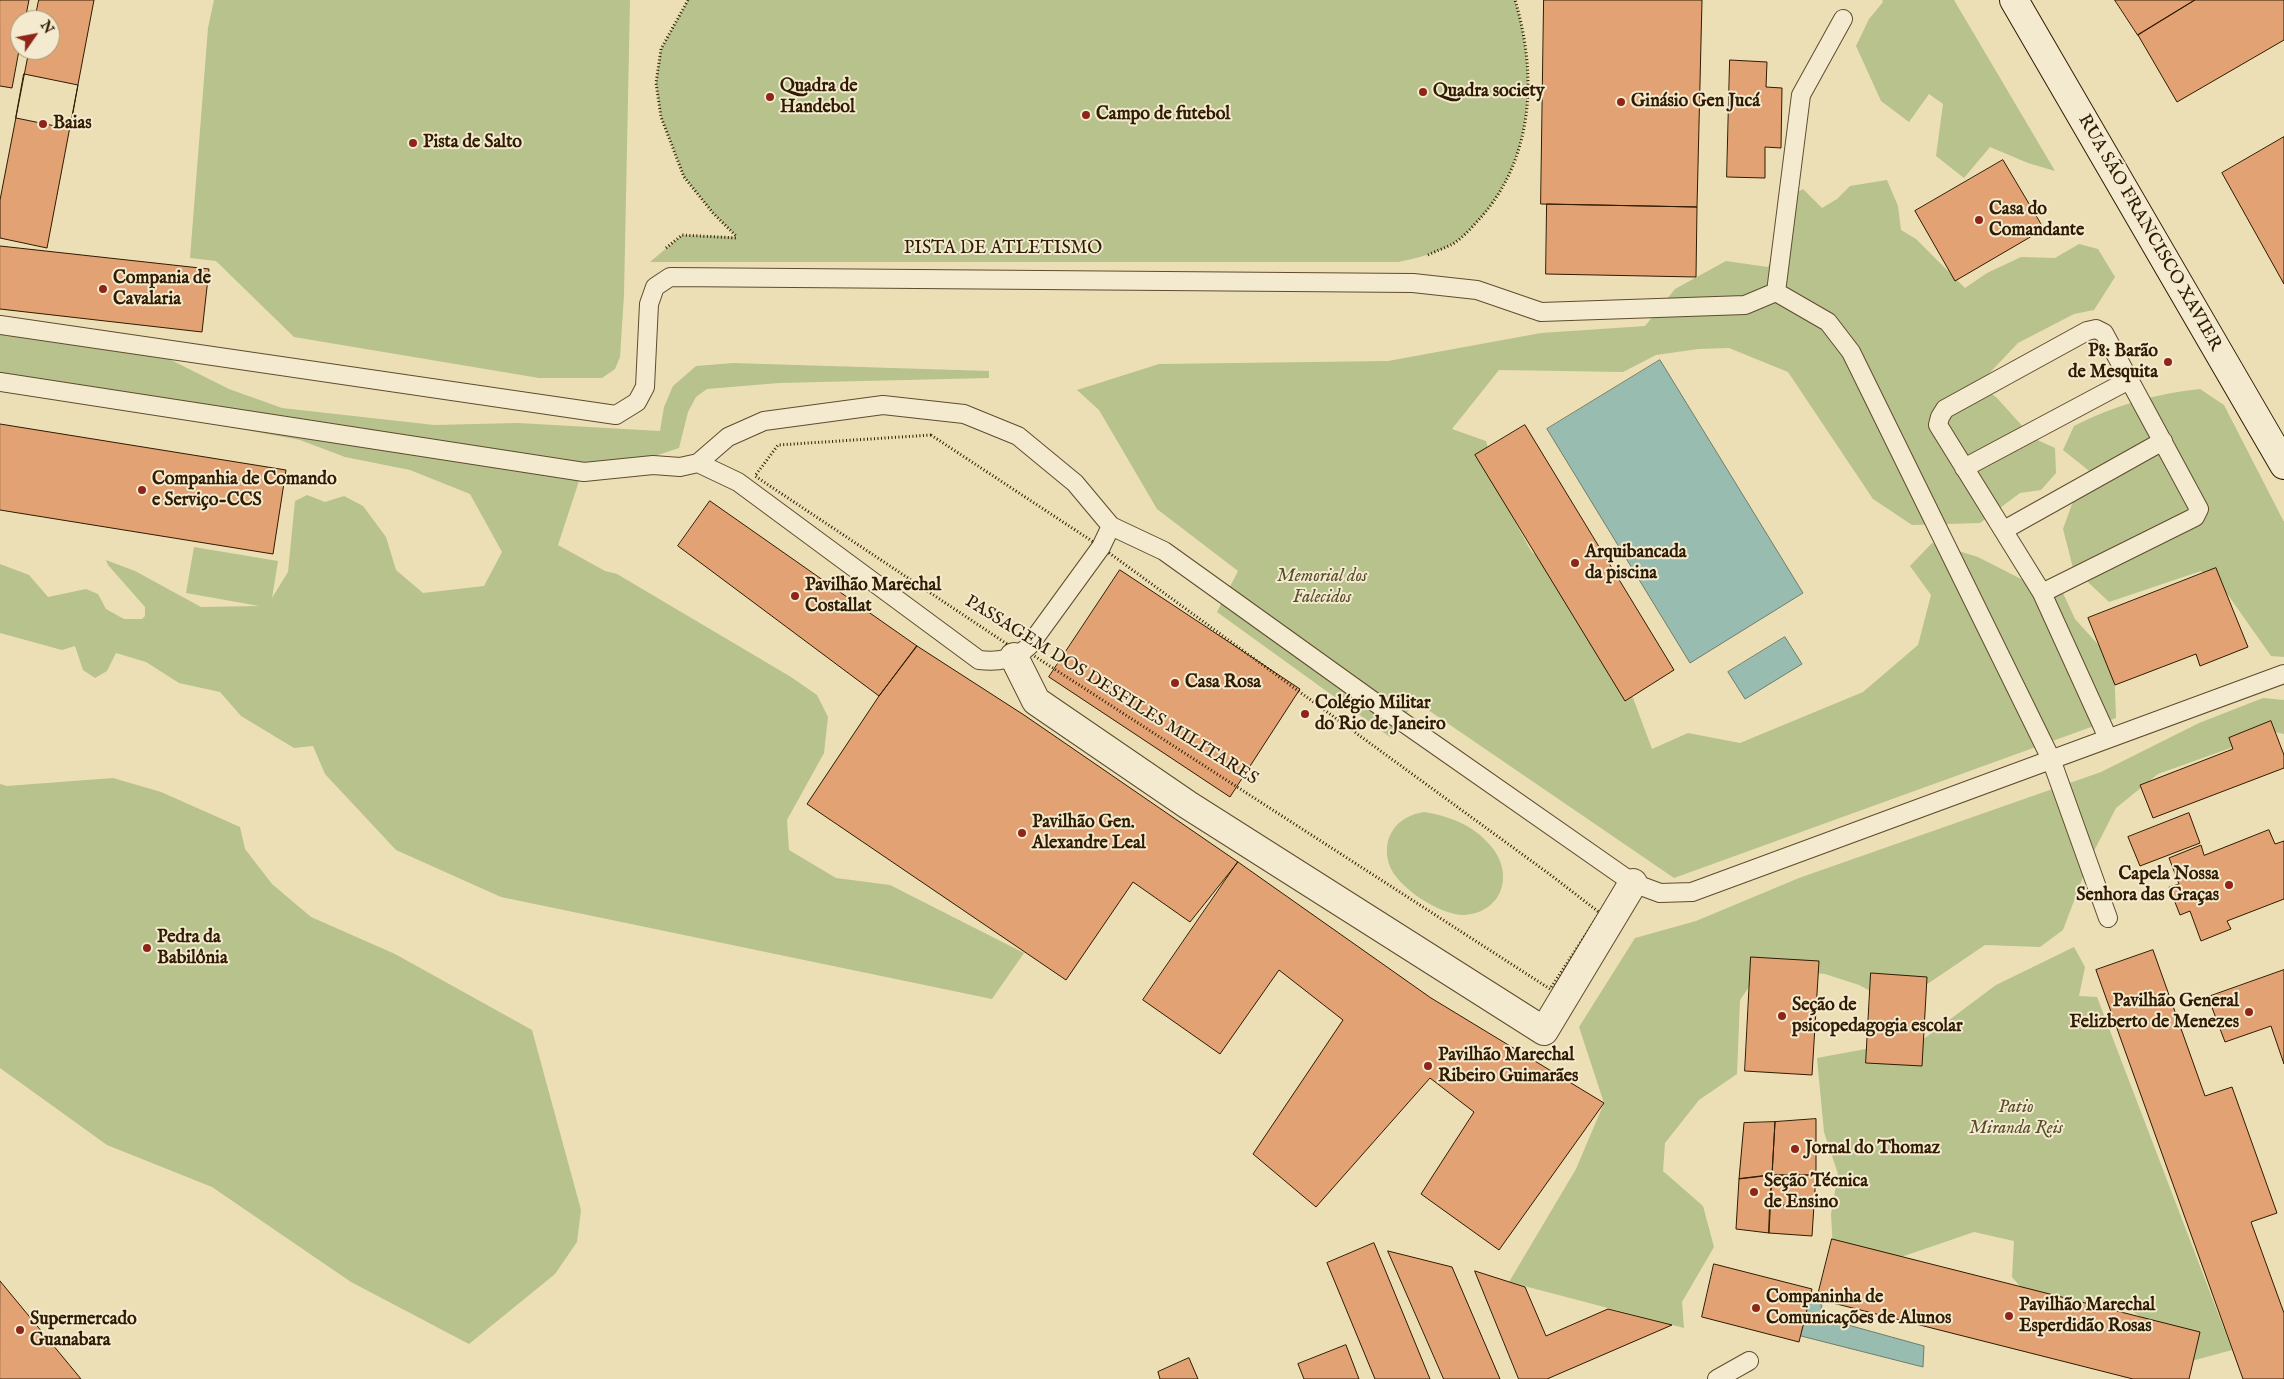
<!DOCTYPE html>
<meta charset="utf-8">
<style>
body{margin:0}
#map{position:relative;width:2284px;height:1379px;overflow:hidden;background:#ecdfb5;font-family:"IM FELL English",serif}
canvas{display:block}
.north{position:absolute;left:10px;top:10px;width:50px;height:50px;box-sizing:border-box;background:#f3eacf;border:1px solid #a5977c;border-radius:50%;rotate:57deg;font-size:14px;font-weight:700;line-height:20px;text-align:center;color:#301b00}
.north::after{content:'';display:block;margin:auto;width:18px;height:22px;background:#8f2418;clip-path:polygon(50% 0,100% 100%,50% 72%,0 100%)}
</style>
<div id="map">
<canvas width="2284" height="1379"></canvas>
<div class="north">N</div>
</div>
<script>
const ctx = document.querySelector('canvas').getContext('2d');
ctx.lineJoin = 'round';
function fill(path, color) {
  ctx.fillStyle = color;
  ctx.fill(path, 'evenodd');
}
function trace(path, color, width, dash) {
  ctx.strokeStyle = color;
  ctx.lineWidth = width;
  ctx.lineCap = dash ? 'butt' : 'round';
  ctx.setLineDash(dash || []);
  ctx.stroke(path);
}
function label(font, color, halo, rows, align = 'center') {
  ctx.font = font + ' "IM FELL English",serif';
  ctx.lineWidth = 4;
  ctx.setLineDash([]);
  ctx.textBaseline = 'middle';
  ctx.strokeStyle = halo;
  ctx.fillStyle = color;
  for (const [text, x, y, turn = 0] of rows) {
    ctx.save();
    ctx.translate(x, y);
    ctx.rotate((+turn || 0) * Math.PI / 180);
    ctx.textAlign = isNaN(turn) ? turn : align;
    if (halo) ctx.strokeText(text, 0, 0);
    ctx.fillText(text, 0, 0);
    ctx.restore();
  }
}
const green = new Path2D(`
 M214 0H630L624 295 620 357 615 369 602 378H539L294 337 216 261 190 258 208 28Z
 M688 0H1515C1536 71 1534 154 1485 213 1475 224 1465 237 1452 244 1435 254 1417 258 1398 262H650L682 235 737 237 713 213 684 177 661 117 656 83 661 49Z
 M1882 0H1954L2055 171 2028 163 1990 147 1964 178 1936 156 1943 104 1929 94 1909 122 1881 101 1856 46 1869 19 1883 2Z
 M1887 180 1898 206 1901 230 1916 239 1965 288 1987 273 2021 257 2055 258 2079 244 2098 249 2115 277 2094 310 2074 314 2018 343 1979 384 1997 398 2033 438 2055 448 2056 473 2041 490 2020 493 1980 523 1912 525 1873 499 1788 372 1729 348 1698 349 1656 355 1623 372 1499 370 1452 429 1486 441 1502 498 1531 551 1566 583 1575 617 1633 698 1652 749 1688 733 1740 743 1863 692 1918 645 1931 595 1910 566 1932 543 1978 557 2023 580H2057L2075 619 2114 662 2116 718 1674 878 1415 701 1390 737 1217 612 1238 571 1157 509 1099 410 1077 390 1159 364 1388 361 1541 333 1645 326 1675 289 1726 261 1768 267 1780 240 1783 200 1803 189 1822 208 1837 199 1850 186Z
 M0 334 161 355 229 389 282 408 434 425 518 423 660 431 664 407 673 386 696 366 733 363 989 371V378L779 383 707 389 696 397 688 412 679 448 579 481 558 545 605 571 617 574 791 677 817 695 828 717 824 753 787 820 789 850 836 878 890 885 1024 953 992 999 501 897 396 850 325 774 313 746 294 748 241 716 220 692 179 683 146 662 116 653 107 671 95 678 83 670 75 646 62 650 0 633V564L29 575 48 597 86 589 98 594 106 609 124 619H142L145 616V607L108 565 106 560 135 571 201 607 259 606 186 593 194 547 278 561 272 598 288 572 295 501 307 495 325 502 344 496 363 506 386 537 396 570 423 593 484 586 502 552 470 494 410 470 345 457 300 440 0 385Z
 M2200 389 2224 405 2284 522V657L2271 656 2228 595 2201 571 2109 602 2073 568 2063 529 2072 504 2093 474 2063 450 2074 426C2113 406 2157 393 2200 389Z
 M2263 698 2284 700V734L2275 732 2158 774 2116 808 2089 861 2063 930 2040 947 1985 945 1914 993 1889 1001 1859 985 1825 974 1784 970 1756 977 1740 1000 1737 1074 1699 1100 1665 1143 1663 1171 1703 1206 1714 1247 1682 1302 1684 1328 1509 1282 1576 1169 1604 1103 1579 1027 1635 938 1696 921 1799 878 2101 772 2199 723Z
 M113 778 161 792 240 827 245 849 272 884 311 917 395 954 532 1030 581 1210 577 1242 555 1274 469 1344 351 1282 212 1187 107 1145 0 1068V784L7 786Z
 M1424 812C1449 816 1473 825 1490 845 1515 873 1503 912 1465 915 1441 916 1396 887 1389 864 1381 837 1397 816 1424 812Z
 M2074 947 2085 967 2079 996 2097 997 2232 1350 2184 1363 2150 1323 2113 1299 2081 1314 2031 1299 2012 1277 2014 1241 1974 1232 1901 1257 1833 1250 1831 1214 1838 1174 1824 1132 1817 1058 1925 1038 1996 985Z`);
const water = new Path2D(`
 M1660 360 1803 593 1690 663 1547 429Z
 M1785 637 1802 664 1745 699 1728 672Z
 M1810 1300 1822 1305 1819 1317 1924 1346 1923 1367 1801 1336Z`);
const building = new Path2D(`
 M0 0H29L25 20H20V45L12 88 0 86Z
 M39 0H94L47 248 0 238V200L29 50H50V20H35Z
 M1544 0H1702L1697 207 1541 204Z
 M2115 0H2195L2138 35Z
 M2195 0H2284V40L2177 102 2138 35Z
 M1730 60 1767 62 1766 87 1782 88 1781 148 1765 147V178L1727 177Z
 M24 74 78 85 70 129 16 118Z
 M2284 137V284L2222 173Z
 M2003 160 2044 229 1955 281 1915 211Z
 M1547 204 1697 207 1696 277 1546 274Z
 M0 246 209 269 202 332 0 309Z
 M0 424 286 470 273 554 0 510Z
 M1525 425 1674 670 1625 701 1475 455Z
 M710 501 917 646 879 696 678 546Z
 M2216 568 2248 647 2200 666 2196 654 2115 685 2088 618Z
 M1120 570 1300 689 1230 797 1049 677Z
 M917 646 1024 715 1238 862 1190 922 1133 882 1066 980 807 804 879 696Z
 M2271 721 2284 755V768L2153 818 2140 785 2233 749 2229 738Z
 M2189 813 2200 843 2140 866 2128 837Z
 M2269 830 2275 844 2284 841V899L2227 921 2231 929 2201 941 2190 911 2180 915 2169 887 2179 884 2169 858 2201 845 2204 855Z
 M1238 862 1431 998 1604 1103 1499 1250 1421 1194 1474 1112 1430 1078 1316 1207 1253 1154 1343 1020 1279 970 1220 1054 1143 1000Z
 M2153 950 2205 1096 2232 1087 2277 1213 2251 1222 2284 1313V1379H2243L2096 970Z
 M1751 957 1819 961 1812 1075 1745 1071Z
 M2284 970V1064L2271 1026 2225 1042 2208 997Z
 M1871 973 1927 977 1922 1066 1866 1063Z
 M1816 1119V1175H1772L1775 1122Z
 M1775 1122 1772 1175 1739 1179 1744 1123Z
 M1772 1175H1816L1814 1205H1770Z
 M1772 1175 1769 1233 1736 1229 1739 1179Z
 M1770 1205H1814L1812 1236 1769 1233Z
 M1832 1239 2200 1332 2189 1379H2133L1817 1299Z
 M1374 1243 1430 1379H1375L1327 1263Z
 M1388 1251 1452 1267 1500 1379H1444Z
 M1714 1264 1812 1289 1799 1342 1702 1317Z
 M1475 1271 1525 1287 1546 1336 1608 1309 1672 1325 1547 1379H1519Z
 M0 1281 81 1379H0Z
 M1346 1345 1359 1379H1304L1298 1364Z
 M1189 1358 1198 1379H1160L1158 1372Z`);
const path = new Path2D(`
 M688 0 661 49 656 83 661 117 684 177 713 213 737 237
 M666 248 682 235 738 238
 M1428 255C1436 251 1445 248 1453 244 1464 237 1474 225 1483 215 1534 155 1537 73 1515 0
 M931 435 1101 547 1552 876 1600 913 1550 989 1025 650 1007 644 755 476 778 445Z`);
const lane = new Path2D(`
 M1776 292 1801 95 1843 19
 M0 325 616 415 637 402 645 387 649 304 655 287 670 277 1413 283 1477 290 1541 312 1745 305 1776 292 1828 322 1851 352 2051 759 2108 918
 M0 382 584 472 653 465 680 467 698 463 728 437 764 421 883 405 964 414 1018 436 1075 483 1111 526 1164 551 1394 716 1633 883 1660 893 1692 892 2284 674
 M698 463 738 482 979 660C998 662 1015 660 1029 646L1101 547 1111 526
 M1964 468 2129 380
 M2004 530 2163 441
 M2042 593 1938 425 1940 417 1945 409 2087 331 2096 329 2104 333 2199 509 2195 517 2042 593 2108 738
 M1717 1379 1749 1361`);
const street = new Path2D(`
 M1014 657 1036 701 1188 805 1544 1031 1633 883`);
const secondary = new Path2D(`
 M2014 0 2284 465`);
const markers = [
 [1423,92,5,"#8f2418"],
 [770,97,5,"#8f2418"],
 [1621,102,5,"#8f2418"],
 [1086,115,5,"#8f2418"],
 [43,124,5,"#8f2418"],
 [413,143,5,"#8f2418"],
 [1979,220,5,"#8f2418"],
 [103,289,5,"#8f2418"],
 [2168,362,5,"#8f2418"],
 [142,490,5,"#8f2418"],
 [1575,563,5,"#8f2418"],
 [795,596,5,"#8f2418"],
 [1175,683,5,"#8f2418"],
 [1305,714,5,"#8f2418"],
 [1022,833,5,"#8f2418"],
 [2229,885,5,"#8f2418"],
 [147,948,5,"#8f2418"],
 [2249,1012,5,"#8f2418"],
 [1782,1016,5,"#8f2418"],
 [1428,1066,5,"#8f2418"],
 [1795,1149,5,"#8f2418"],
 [1754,1192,5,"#8f2418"],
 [1756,1308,5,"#8f2418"],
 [2009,1316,5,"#8f2418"],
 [20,1330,5,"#8f2418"]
];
const poiNames = [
 ["Quadra de",780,87],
 ["Handebol",780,108],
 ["Quadra society",1433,92],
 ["Ginásio Gen Jucá",1631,102],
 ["Campo de futebol",1096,115],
 ["Baias",53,124],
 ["Pista de Salto",423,143],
 ["Casa do",1989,210],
 ["Comandante",1989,231],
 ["Compania de",113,279],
 ["Cavalaria",113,300],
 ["P8: Barão",2158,352,"right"],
 ["de Mesquita",2158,373,"right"],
 ["Companhia de Comando",152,480],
 ["e Serviço-CCS",152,501],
 ["Arquibancada",1585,553],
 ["da piscina",1585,574],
 ["Pavilhão Marechal",805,586],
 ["Costallat",805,607],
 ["Casa Rosa",1185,683],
 ["Colégio Militar",1315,704],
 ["do Rio de Janeiro",1315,725],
 ["Pavilhão Gen.",1032,823],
 ["Alexandre Leal",1032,844],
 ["Capela Nossa",2219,875,"right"],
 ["Senhora das Graças",2219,896,"right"],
 ["Pedra da",157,938],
 ["Babilônia",157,959],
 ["Pavilhão General",2239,1002,"right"],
 ["Felizberto de Menezes",2239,1023,"right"],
 ["Seção de",1792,1006],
 ["psicopedagogia escolar",1792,1027],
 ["Pavilhão Marechal",1438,1056],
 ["Ribeiro Guimarães",1438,1077],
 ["Jornal do Thomaz",1805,1149],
 ["Seção Técnica",1764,1182],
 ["de Ensino",1764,1203],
 ["Companinha de",1766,1298],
 ["Comunicações de Alunos",1766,1319],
 ["Pavilhão Marechal",2019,1306],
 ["Esperdidão Rosas",2019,1327],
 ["Supermercado",30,1320],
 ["Guanabara",30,1341]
];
const streetNames = [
 ["RUA SÃO FRANCISCO XAVIER",2149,233,60],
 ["PISTA DE ATLETISMO",1003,249],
 ["PASSAGEM DOS DESFILES MILITARES",1111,691,32]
];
const parkNames = [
 ["Memorial dos",1322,577],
 ["Falecidos",1322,598],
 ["Patio",2016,1108],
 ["Miranda Reis",2016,1129]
];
fill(green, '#b7c28d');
fill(water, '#99bcb0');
trace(water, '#6f7c6a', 1);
fill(building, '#e2a273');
trace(building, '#301b00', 1);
trace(lane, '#5f4c2d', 20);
trace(street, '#5f4c2d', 30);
trace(secondary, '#301b00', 30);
trace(path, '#301b00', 3, [1, 2.5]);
trace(lane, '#f3eacf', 18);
trace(street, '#f3eacf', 28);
trace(secondary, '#f3eacf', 28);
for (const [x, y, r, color] of markers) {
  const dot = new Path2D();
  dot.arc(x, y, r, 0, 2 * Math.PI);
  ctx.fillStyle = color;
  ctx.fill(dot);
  trace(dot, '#f3eacf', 2);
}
label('bold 18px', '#301b00', '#f3eacf', poiNames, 'left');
label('18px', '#301b00', '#f3eacf', streetNames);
label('italic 18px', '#584d2a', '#f3eacf', parkNames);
</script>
